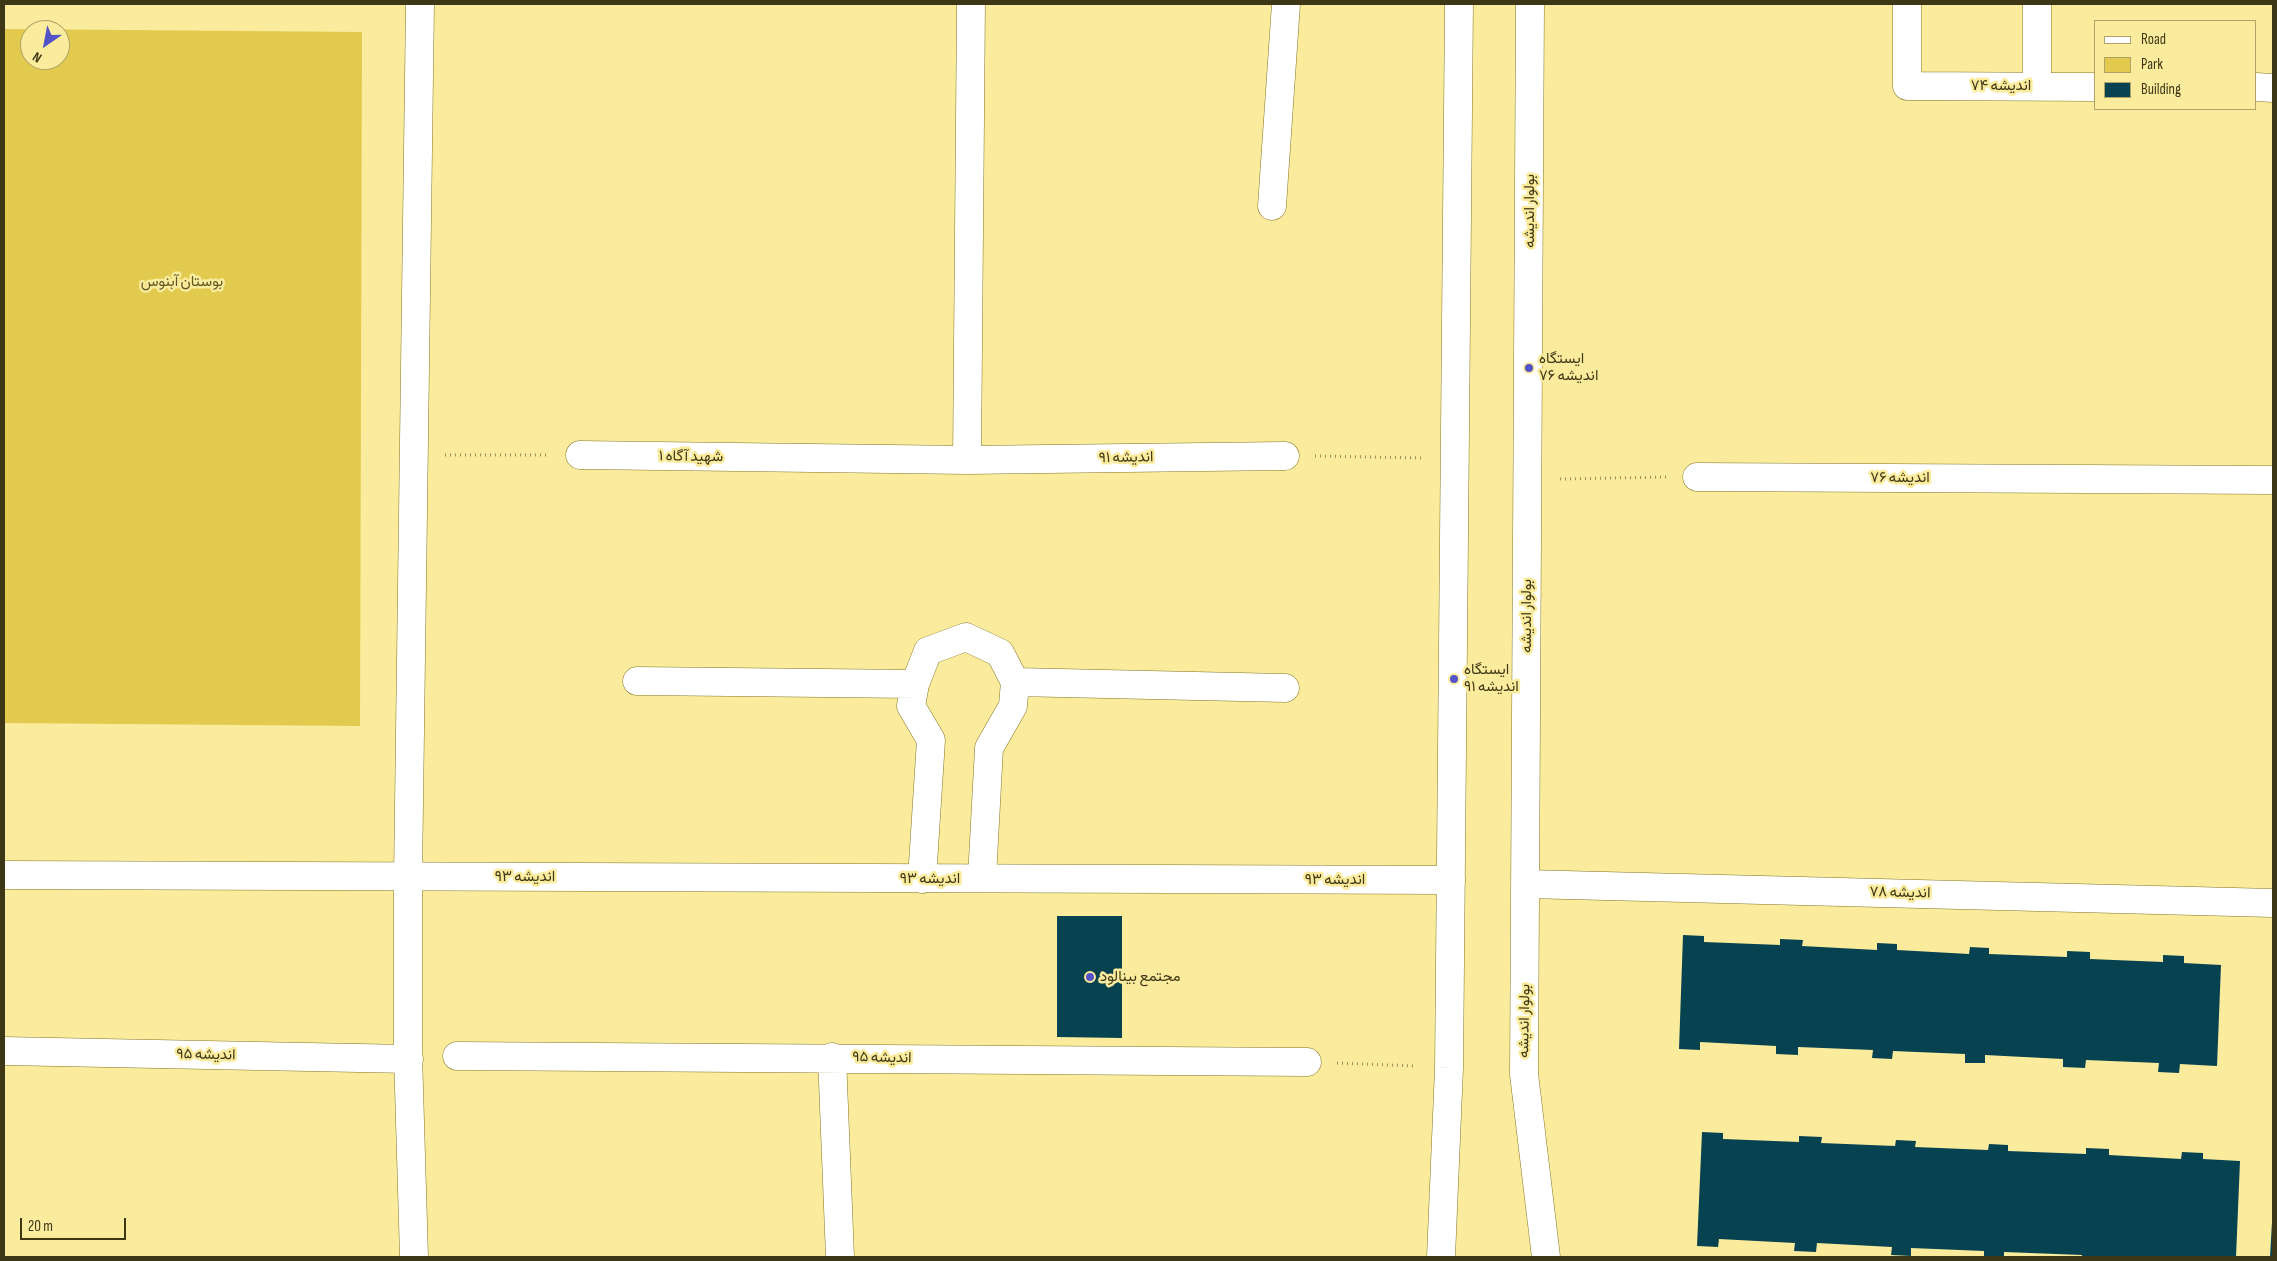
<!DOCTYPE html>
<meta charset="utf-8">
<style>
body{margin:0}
#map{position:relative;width:2277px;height:1261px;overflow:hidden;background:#fbeb9d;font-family:"Sofia Sans Condensed",sans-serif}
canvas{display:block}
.frame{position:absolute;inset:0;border:5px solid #3d3716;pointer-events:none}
.legend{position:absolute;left:2094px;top:20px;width:162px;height:90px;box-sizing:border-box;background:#fbeb9d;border:1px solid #afa367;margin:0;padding:6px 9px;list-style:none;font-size:15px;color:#3d3716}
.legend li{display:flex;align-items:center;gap:10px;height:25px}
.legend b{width:25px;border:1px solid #afa367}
.north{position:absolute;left:20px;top:20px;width:50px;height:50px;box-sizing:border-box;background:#fbeb9d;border:1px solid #afa367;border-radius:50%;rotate:213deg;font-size:14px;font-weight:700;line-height:20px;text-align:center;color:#3d3716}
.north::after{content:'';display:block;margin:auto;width:18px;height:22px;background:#5352c9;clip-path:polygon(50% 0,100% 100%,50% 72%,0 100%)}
.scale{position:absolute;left:20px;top:1218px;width:106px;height:22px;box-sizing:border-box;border:2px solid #3d3716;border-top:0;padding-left:6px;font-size:15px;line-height:18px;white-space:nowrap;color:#3d3716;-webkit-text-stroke:4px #fbeb9d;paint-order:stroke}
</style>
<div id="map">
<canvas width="2277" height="1261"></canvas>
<div class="frame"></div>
<ul class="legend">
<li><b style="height:6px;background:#fff"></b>Road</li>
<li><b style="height:14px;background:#e1ca4e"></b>Park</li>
<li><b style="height:14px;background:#074250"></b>Building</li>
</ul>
<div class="north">N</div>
<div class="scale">20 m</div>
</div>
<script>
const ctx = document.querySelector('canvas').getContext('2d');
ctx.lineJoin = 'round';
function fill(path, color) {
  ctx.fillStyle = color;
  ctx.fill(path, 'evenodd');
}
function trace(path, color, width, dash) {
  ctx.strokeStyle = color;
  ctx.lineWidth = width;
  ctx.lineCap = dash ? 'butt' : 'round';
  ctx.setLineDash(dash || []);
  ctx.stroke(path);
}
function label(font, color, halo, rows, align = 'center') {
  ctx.font = font + ' "Sofia Sans Condensed",Vazirmatn,sans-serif';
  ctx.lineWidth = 5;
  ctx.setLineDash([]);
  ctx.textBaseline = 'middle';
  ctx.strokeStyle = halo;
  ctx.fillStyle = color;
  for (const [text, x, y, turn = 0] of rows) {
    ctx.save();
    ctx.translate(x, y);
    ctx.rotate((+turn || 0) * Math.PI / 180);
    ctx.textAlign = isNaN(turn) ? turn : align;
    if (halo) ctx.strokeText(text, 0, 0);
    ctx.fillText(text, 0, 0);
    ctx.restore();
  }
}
const green = new Path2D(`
 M4 29 362 32 360 726 4 723ZM30 30H60V60H30Z`);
const building = new Path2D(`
 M1057 916H1122V1038L1057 1037Z
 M1683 935 1704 936V942L1780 945V939L1803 940 1802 946 1877 950V943L1897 944V950L1969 954 1970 947 1989 948V954L2067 957V951L2090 952V959L2163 962V955L2184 956V963L2221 965 2217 1066 2180 1064 2179 1073 2158 1072 2159 1063 2086 1060 2085 1068 2063 1067V1059L1985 1055V1063H1965V1054L1893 1051 1892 1059 1872 1058 1873 1050 1798 1047V1055L1776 1054V1046L1700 1042V1050L1679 1049Z
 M1702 1132 1723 1133V1139L1799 1142V1136L1822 1137 1821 1143 1895 1146 1896 1140 1916 1141 1915 1147 1988 1150 1989 1144 2008 1145V1151L2086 1154V1148L2109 1149V1155L2181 1159 2182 1152 2203 1153V1159L2240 1161 2236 1257H2082V1255L2004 1252V1257H1984V1251L1911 1248V1256L1891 1255 1892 1247 1817 1243 1816 1252 1794 1251 1795 1243 1719 1239 1718 1247 1697 1246Z
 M2272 1222H2273V1257H2270Z`);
const path = new Path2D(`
 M445 455H549
 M1315 456 1424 458
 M1560 479 1666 477
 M1337 1063 1416 1066`);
const minor = new Path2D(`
 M1907 4V86L2096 87
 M2037 86V4
 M2256 87 2273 88
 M1272 206 1286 4
 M580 455 967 460 1285 456
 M967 460 971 4
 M1697 477 2273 480
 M637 681 915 684
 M1015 682 1285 688
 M922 879 931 740 911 706 915 684 928 651 966 637 1000 653 1015 682 1013 706 989 748 982 878
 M1526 884 2273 903
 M4 1051 409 1059
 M457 1056 1307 1062
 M832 1057 840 1257
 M414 1257 408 1054V877L420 4`);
const tertiary = new Path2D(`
 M4 875 1451 880`);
const secondary = new Path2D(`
 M1530 4 1524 1074 1546 1257
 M1441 1257 1449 1068 1459 4`);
const markers = [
 [1529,368,5,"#5352c9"],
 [1454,679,5,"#5352c9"],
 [1090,977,5,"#5352c9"]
];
const streetNames = [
 ["اندیشه ۷۴",2001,86],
 ["بولوار اندیشه",1530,211,-90],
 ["شهید آگاه ۱",691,457,1],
 ["اندیشه ۹۱",1126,458,-1],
 ["اندیشه ۷۶",1900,478],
 ["بولوار اندیشه",1527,616,-90],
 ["اندیشه ۹۳",525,877],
 ["اندیشه ۹۳",930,879],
 ["اندیشه ۹۳",1335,880],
 ["اندیشه ۷۸",1900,893,1],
 ["بولوار اندیشه",1525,1021,-89],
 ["اندیشه ۹۵",206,1055,1],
 ["اندیشه ۹۵",882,1058,1]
];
const parkNames = [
 ["بوستان آبنوس",182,282]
];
const poiNames = [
 ["ایستگاه",1539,359],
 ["اندیشه ۷۶",1539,376],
 ["ایستگاه",1464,670],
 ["اندیشه ۹۱",1464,687],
 ["مجتمع بینالود",1100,977]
];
fill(green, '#e1ca4e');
fill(building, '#074250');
trace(minor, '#847525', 29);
trace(tertiary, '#847525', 29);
trace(secondary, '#847525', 29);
trace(path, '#9a8f58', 3, [1, 4]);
trace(minor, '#fff', 28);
trace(tertiary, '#fff', 28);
trace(secondary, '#fff', 28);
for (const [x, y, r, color] of markers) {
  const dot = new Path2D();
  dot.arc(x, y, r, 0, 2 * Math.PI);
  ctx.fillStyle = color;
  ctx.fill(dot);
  trace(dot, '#fbeb9d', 2);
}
label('15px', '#3d3716', '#fbeb9d', streetNames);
label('15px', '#625720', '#fbeb9d', parkNames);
label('15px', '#3d3716', '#fbeb9d', poiNames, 'left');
</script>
